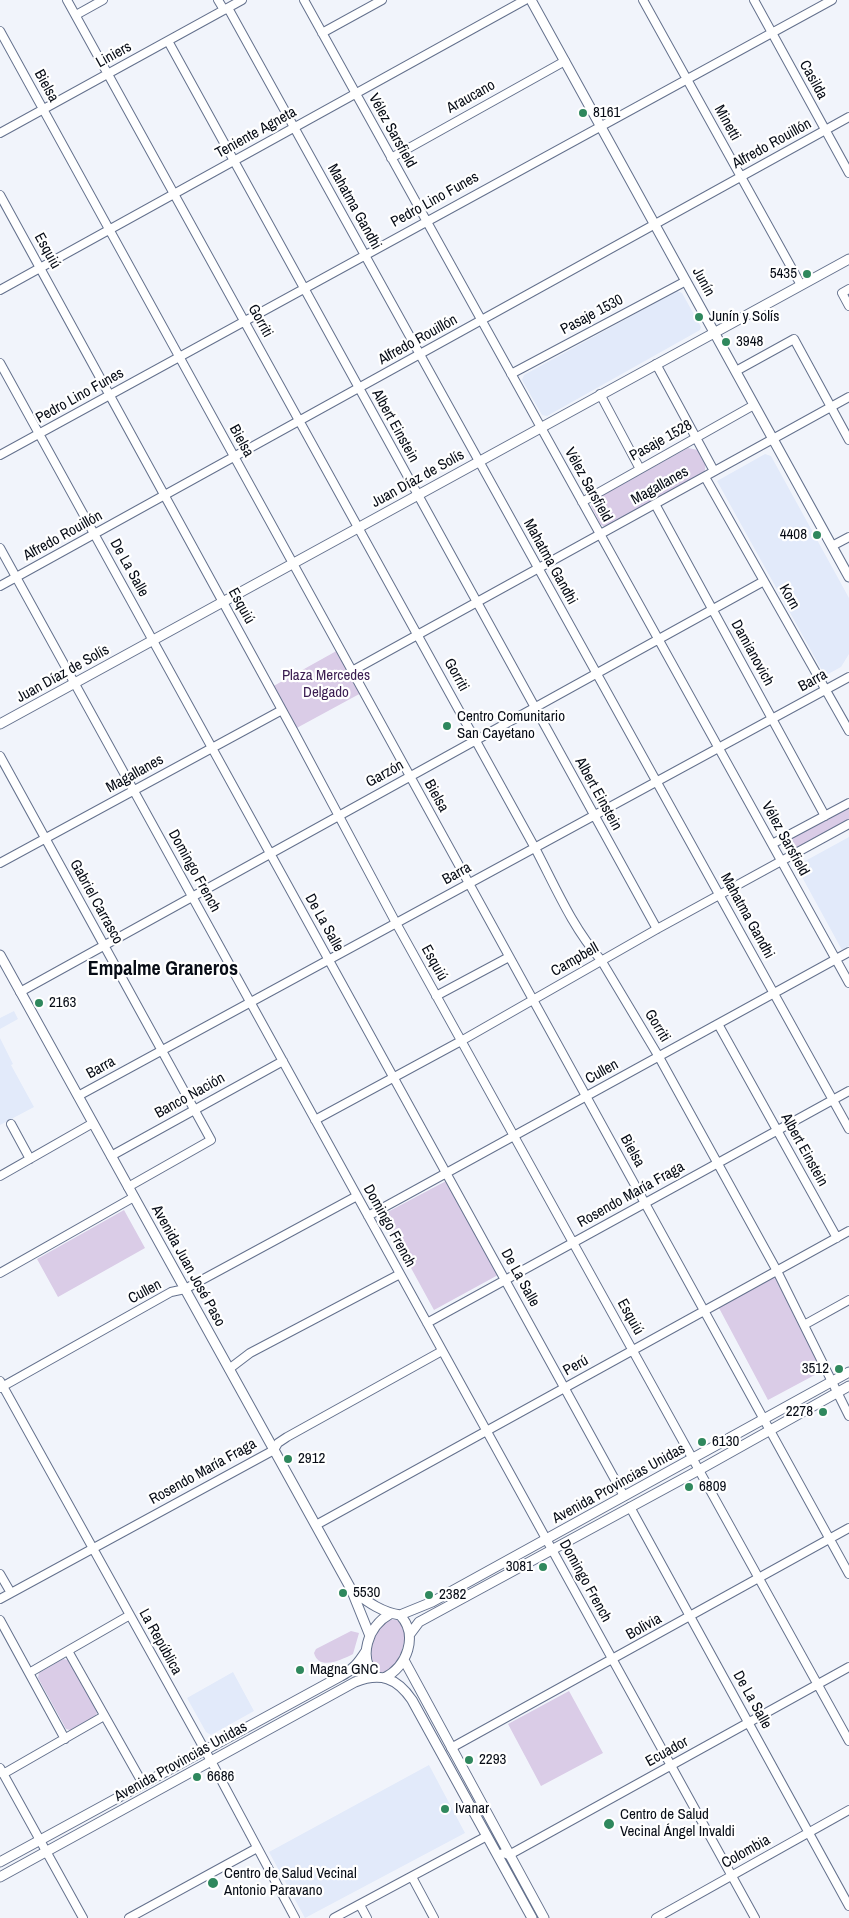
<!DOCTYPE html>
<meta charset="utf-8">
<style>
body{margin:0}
canvas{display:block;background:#f1f4fb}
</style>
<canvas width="849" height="1918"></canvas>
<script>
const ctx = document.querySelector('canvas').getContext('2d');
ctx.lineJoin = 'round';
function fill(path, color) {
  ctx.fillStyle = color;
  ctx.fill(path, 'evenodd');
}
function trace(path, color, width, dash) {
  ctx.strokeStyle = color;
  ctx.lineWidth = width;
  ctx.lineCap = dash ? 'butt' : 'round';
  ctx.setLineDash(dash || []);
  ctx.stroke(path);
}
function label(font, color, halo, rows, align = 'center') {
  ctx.font = font + ' "Archivo Narrow",sans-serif';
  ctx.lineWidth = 4.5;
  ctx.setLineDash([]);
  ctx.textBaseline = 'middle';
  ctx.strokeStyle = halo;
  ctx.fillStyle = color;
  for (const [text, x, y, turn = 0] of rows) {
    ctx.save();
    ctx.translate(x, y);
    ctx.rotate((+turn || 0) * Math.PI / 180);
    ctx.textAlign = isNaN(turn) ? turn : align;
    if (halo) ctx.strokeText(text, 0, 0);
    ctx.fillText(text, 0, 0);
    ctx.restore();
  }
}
const built = new Path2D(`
 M677 291 682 293 701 327 700 330 547 416 542 415 522 380 524 375Z
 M765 454 771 456 849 598V654L841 667 828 674H824L717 481Z
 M849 837V946L842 950 796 866Z
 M14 1011 18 1019 0 1029V1018Z
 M0 1038 13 1064 11 1065 34 1107 0 1125Z
 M233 1672 254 1711 211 1735 206 1732 187 1698Z
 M429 1765 465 1833 305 1918 269 1852Z`);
const green = new Path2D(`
 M688 448 698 450C703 458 708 464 704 473L606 527 601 525 591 506 595 499Z
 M340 649 363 692 293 730 270 688Z
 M849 806V820L790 853 787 851 784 845 788 839Z
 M446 1181 498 1275 434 1310 382 1215Z
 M124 1210 145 1248 58 1297 37 1259Z
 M774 1276 824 1370 768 1400 719 1308Z
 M390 1619 397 1620C401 1623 405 1628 405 1633 405 1647 395 1675 379 1672 364 1657 374 1629 390 1619Z
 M351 1631 359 1633 353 1654C341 1660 319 1671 314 1653L316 1649Z
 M63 1659 68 1660 97 1712 96 1716 70 1730 66 1729 38 1678 39 1673Z
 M569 1691 603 1753 541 1786 508 1724Z`);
const minor = new Path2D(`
 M67 0 535 848C555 886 572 927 601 960L659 1057 777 1271 849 1416
 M218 0 224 10
 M304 0 849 983
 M643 0 801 285
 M754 0 849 173
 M228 8 849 1129
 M76 15 103 0
 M0 31 849 1574
 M322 33 382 0
 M168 41 657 929
 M0 133 242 0
 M391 158 565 61
 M0 195 293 730 396 923 849 1741
 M849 289 842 293 849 306
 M0 290 525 0
 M0 363 624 1496
 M656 364 714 471
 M736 371 794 339 849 440
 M511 374 686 281
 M600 394 640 469
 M0 455 832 0
 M705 477 849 731
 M582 502 754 405
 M655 504 825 816
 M832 546 849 537
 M0 548 755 1918
 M0 586 849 117
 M352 671 849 397
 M0 756 211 1140 128 1187
 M772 844 849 803
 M0 863 282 710
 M20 992 764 581
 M436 996 509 957
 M718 1024 837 1238
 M78 1096 849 677
 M315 1120 461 1041 657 929 849 824
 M11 1124 30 1159
 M111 1156 283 1061
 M0 1176 93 1123
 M368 1216 849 952
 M0 1273 134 1197
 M427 1323 849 1091
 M804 1325 849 1300
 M229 1369 250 1353 400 1274
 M0 1381 211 1761 295 1918
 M0 1388 171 1292 185 1289 357 1196
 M630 1507 849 1906
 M316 1525 849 1231
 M0 1574 11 1593
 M0 1599 274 1450 278 1443 287 1437 442 1351
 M0 1620 65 1739
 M68 1651 143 1784
 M29 1673 130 1615
 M451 1748 849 1528
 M0 1768 83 1918
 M3 1774 104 1716
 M498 1856 503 1853 509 1855 849 1667
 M412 1877 434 1918
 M360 1905 367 1918
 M129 1918 257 1848
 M334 1918 487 1836
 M656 1918 849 1810`);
const major = new Path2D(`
 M531 0 849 577
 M0 724 849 259
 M0 955 351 1589 370 1636
 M353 1591C368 1602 381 1612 400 1615 419 1635 407 1667 384 1678
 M400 1615 432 1602 849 1372
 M410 1634 419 1622 699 1470 849 1386
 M404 1660 544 1918
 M376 1677C357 1658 368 1626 390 1614
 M0 1862 341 1676C353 1670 359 1662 366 1651
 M0 1877 355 1682C381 1672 397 1678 412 1700L532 1918`);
const markers = [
 [583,113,5,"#2f885d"],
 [807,274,5,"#2f885d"],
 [699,317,5,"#2f885d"],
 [726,342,5,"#2f885d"],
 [817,535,5,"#2f885d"],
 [447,726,5,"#2f885d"],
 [39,1003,5,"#2f885d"],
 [839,1369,5,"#2f885d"],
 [823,1412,5,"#2f885d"],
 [702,1442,5,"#2f885d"],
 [288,1459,5,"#2f885d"],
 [689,1487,5,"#2f885d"],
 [543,1567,5,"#2f885d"],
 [343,1593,5,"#2f885d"],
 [429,1595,5,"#2f885d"],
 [300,1670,5,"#2f885d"],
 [469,1760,5,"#2f885d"],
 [197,1777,5,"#2f885d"],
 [445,1809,5,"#2f885d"],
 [609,1824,6,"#2f885d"],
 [213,1883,6,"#2f885d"]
];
const streetNames = [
 ["Liniers",114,55,-29],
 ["Casilda",813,80,61],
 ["Bielsa",46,86,61],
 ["Araucano",471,97,-29],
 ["Minetti",727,123,61],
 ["Vélez Sarsfield",392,131,61],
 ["Teniente Agneta",256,133,-29],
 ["Alfredo Rouillón",772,144,-29],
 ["Pedro Lino Funes",435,200,-29],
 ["Mahatma Gandhi",354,207,61],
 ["Esquiú",47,251,61],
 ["Junín",703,282,61],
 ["Pasaje 1530",592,315,-28],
 ["Gorriti",260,321,61],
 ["Alfredo Rouillón",418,340,-29],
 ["Pedro Lino Funes",80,396,-29],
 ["Albert Einstein",395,426,61],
 ["Bielsa",241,441,61],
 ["Pasaje 1528",661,441,-29],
 ["Juan Díaz de Solís",418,479,-29],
 ["Vélez Sarsfield",588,485,61],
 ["Magallanes",660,486,-29],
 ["Alfredo Rouillón",63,536,-29],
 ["Mahatma Gandhi",550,562,61],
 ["De La Salle",129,568,61],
 ["Korn",789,597,60],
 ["Esquiú",241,606,61],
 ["Damianovich",752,653,61],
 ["Juan Díaz de Solís",63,674,-29],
 ["Gorriti",456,675,61],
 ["Barra",813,681,-29],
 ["Magallanes",135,774,-29],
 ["Garzón",385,774,-29],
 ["Albert Einstein",598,794,61],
 ["Bielsa",436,796,61],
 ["Vélez Sarsfield",785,839,61],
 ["Domingo French",194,871,61],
 ["Barra",457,874,-29],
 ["Gabriel Carrasco",96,902,61],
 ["Mahatma Gandhi",747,916,61],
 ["De La Salle",324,923,61],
 ["Campbell",575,960,-30],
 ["Esquiú",434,963,61],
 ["Gorriti",657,1026,59],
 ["Barra",101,1068,-29],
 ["Cullen",602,1072,-29],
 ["Banco Nación",190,1096,-29],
 ["Albert Einstein",804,1150,61],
 ["Bielsa",632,1151,61],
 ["Rosendo María Fraga",631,1195,-29],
 ["Domingo French",389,1226,61],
 ["Avenida Juan José Paso",188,1266,61],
 ["De La Salle",520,1278,61],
 ["Cullen",145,1292,-28],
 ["Esquiú",630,1317,61],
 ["Perú",576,1366,-29],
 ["Rosendo María Fraga",203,1472,-29],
 ["Avenida Provincias Unidas",619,1484,-29],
 ["Domingo French",585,1581,61],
 ["Bolivia",644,1627,-29],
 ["La República",160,1642,61],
 ["De La Salle",752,1700,61],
 ["Ecuador",667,1752,-29],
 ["Avenida Provincias Unidas",181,1762,-29],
 ["Colombia",746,1852,-29]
];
const poiNames = [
 ["8161",593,113],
 ["5435",797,274,"right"],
 ["Junín y Solís",709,317],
 ["3948",736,342],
 ["4408",807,535,"right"],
 ["Centro Comunitario",457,717],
 ["San Cayetano",457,734],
 ["2163",49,1003],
 ["3512",829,1369,"right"],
 ["2278",813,1412,"right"],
 ["6130",712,1442],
 ["2912",298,1459],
 ["6809",699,1487],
 ["3081",533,1567,"right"],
 ["5530",353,1593],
 ["2382",439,1595],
 ["Magna GNC",310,1670],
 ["2293",479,1760],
 ["6686",207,1777],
 ["Ivanar",455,1809],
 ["Centro de Salud",620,1815],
 ["Vecinal Ángel Invaldi",620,1832],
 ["Centro de Salud Vecinal",224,1874],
 ["Antonio Paravano",224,1891]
];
const parkNames = [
 ["Plaza Mercedes",326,676],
 ["Delgado",326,693]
];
const districtNames = [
 ["Empalme Graneros",163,970]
];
fill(built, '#e2eafa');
fill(green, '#dacce7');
trace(minor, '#64718d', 10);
trace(major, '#64718d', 11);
trace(minor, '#fff', 8);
trace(major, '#fff', 9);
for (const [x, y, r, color] of markers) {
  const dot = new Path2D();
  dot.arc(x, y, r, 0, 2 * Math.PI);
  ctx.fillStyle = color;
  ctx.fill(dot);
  trace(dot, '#fff', 2);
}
label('15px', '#070c16', '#fff', streetNames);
label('15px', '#070c16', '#fff', poiNames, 'left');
label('15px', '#3b1d51', '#fff', parkNames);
label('bold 20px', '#070c16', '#fff', districtNames);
</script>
